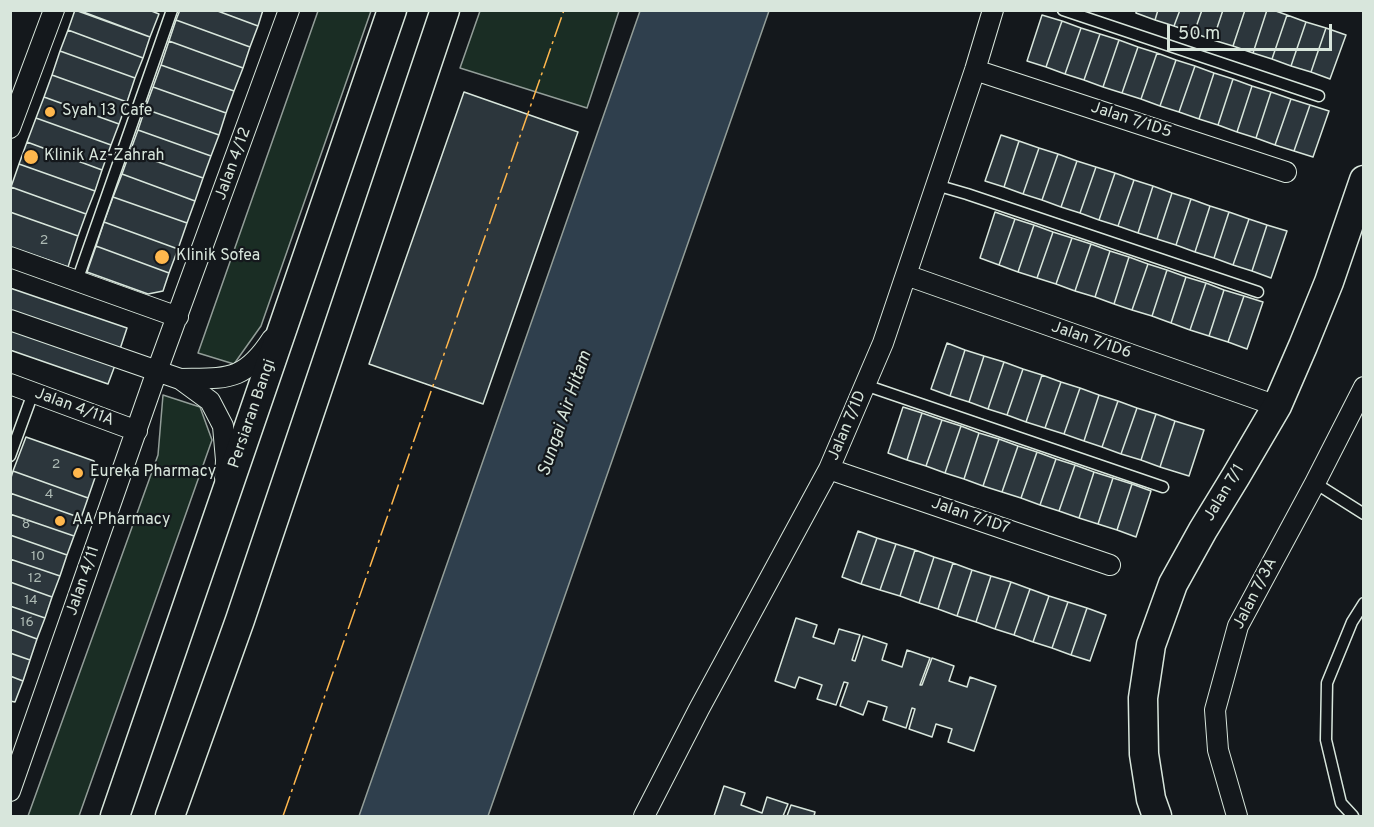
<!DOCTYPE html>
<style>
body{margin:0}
#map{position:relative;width:1374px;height:827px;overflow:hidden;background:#14181c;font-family:Overpass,sans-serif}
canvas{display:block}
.frame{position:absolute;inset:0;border:12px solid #d8e6dc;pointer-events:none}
.scale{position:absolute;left:1167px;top:24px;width:165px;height:27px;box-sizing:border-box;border:3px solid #d8e6dc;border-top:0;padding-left:8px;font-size:18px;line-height:21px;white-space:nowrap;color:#d8e6dc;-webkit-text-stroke:4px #14181c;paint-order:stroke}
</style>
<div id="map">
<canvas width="1374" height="827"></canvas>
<div class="frame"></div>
<div class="scale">50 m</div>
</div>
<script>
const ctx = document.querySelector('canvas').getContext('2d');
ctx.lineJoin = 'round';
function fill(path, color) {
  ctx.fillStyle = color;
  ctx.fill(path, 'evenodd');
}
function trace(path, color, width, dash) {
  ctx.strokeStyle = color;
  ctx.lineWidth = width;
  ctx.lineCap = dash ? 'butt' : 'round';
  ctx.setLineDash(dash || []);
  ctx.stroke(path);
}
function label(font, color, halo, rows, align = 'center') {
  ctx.font = font + ' Overpass,sans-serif';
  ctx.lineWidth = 4.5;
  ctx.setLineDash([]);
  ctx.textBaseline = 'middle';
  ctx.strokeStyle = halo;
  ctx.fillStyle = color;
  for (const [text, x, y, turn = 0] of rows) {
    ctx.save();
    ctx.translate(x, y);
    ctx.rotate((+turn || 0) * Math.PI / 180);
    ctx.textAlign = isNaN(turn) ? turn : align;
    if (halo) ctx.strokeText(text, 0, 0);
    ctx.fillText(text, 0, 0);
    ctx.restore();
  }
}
const green = new Path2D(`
 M318 11H371L261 326 234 364 198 353Z
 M480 11H619L587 108 460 68Z
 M163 395 200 407 212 440 79 816H28L158 455Z`);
const water = new Path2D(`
 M640 11H769L488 816H359Z`);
const building = new Path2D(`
 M75 10 150 37 143 58 68 30Z
 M78 10H149L159 14 150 37Z
 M180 10H215L258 26 250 47 176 20Z
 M215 10H263L258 26Z
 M1136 10H1158L1155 20 1136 13Z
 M1158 10H1180L1174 26 1155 20Z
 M1180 10H1202L1194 33 1174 26Z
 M1202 10H1223L1213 40 1194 33Z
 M1223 10H1245L1233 46 1213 40Z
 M1245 10H1267L1253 53 1233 46Z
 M1267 10H1273L1287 15 1272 59 1253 53Z
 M1042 15 1062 21 1046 67 1027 61Z
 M1287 15 1306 22 1291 66 1272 59Z
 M176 20 250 47 243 68 169 41Z
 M1062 21 1081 28 1065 74 1046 67Z
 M1306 22 1326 28 1311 72 1291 66Z
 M1081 28 1100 34 1084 80 1065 74Z
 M1326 28 1346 35 1330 79 1311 72Z
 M68 30 143 58 135 78 60 51Z
 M1100 34 1119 40 1103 87 1084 80Z
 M1119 40 1138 47 1122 93 1103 87Z
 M169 41 243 68 234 91 161 65Z
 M1138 47 1157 53 1141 99 1122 93Z
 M60 51 135 78 127 102 52 75Z
 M1157 53 1176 60 1160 106 1141 99Z
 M1176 60 1195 66 1179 112 1160 106Z
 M161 65 234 91 226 113 153 87Z
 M1195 66 1214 73 1199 119 1179 112Z
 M1214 73 1233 79 1218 125 1199 119Z
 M52 75 127 102 119 124 44 97Z
 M1233 79 1252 86 1237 132 1218 125Z
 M1252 86 1271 92 1256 138 1237 132Z
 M153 87 226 113 219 135 145 109Z
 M464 92 578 132 483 404 369 364Z
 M1271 92 1291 99 1275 145 1256 138Z
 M44 97 119 124 111 145 36 118Z
 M1291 99 1310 105 1294 151 1275 145Z
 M1310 105 1329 111 1313 157 1294 151Z
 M145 109 219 135 211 156 138 130Z
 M36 118 111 145 102 170 27 142Z
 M138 130 211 156 203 178 130 152Z
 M1001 135 1019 141 1004 187 985 181Z
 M1019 141 1039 148 1023 194 1004 187Z
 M27 142 102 170 95 191 19 164Z
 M1039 148 1058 154 1042 200 1023 194Z
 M130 152 203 178 195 201 122 174Z
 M1058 154 1077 161 1061 207 1042 200Z
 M1077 161 1096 167 1080 213 1061 207Z
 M19 164 95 191 86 214 11 187Z
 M1096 167 1115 173 1099 220 1080 213Z
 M1115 173 1134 180 1118 226 1099 220Z
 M122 174 195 201 187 223 113 197Z
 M1134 180 1153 186 1138 233 1118 226Z
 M1153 186 1172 193 1157 239 1138 233Z
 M11 187 86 214 78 236 10 212Z
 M1172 193 1191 199 1176 245 1157 239Z
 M113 197 187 223 178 249 104 222Z
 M1191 199 1210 206 1195 252 1176 245Z
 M1210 206 1229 212 1214 258 1195 252Z
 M10 212 78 236 68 267 10 247Z
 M995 212 1015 219 999 265 980 258Z
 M1229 212 1249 219 1233 265 1214 258Z
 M1015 219 1034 225 1018 272 999 265Z
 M1249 219 1267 225 1252 271 1233 265Z
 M104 222 178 249 169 273 96 246Z
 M1034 225 1053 232 1037 278 1018 272Z
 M1267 225 1287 231 1271 278 1252 271Z
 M1053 232 1072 238 1056 284 1037 278Z
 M1072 238 1091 244 1075 291 1056 284Z
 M1091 244 1110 251 1095 297 1075 291Z
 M96 246 169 273 163 291 148 294 87 272Z
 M1110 251 1129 257 1114 304 1095 297Z
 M1129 257 1148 264 1132 310 1114 304Z
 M1148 264 1167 270 1152 316 1132 310Z
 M1167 270 1186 277 1171 323 1152 316Z
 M1186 277 1206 283 1190 330 1171 323Z
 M1206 283 1224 290 1209 336 1190 330Z
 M10 288 127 328 119 352 10 315Z
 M1224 290 1244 296 1228 342 1209 336Z
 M1244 296 1263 302 1247 349 1228 342Z
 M10 323 117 360 108 384 10 350Z
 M947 343 965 350 950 396 931 389Z
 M965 350 984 356 969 402 950 396Z
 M984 356 1004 362 988 409 969 402Z
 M1004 362 1023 369 1007 415 988 409Z
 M1023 369 1042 375 1026 422 1007 415Z
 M1042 375 1061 382 1045 428 1026 422Z
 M1061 382 1080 388 1064 434 1045 428Z
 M1080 388 1099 395 1084 441 1064 434Z
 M1099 395 1118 401 1102 447 1084 441Z
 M1118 401 1137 408 1121 454 1102 447Z
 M903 407 922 413 907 460 888 453Z
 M1137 408 1156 414 1141 460 1121 454Z
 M922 413 942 420 926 466 907 460Z
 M1156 414 1175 421 1160 467 1141 460Z
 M942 420 961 426 945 473 926 466Z
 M1175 421 1204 430 1189 476 1160 467Z
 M961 426 979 433 964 479 945 473Z
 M979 433 999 439 983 486 964 479Z
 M26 437 94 461 98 469 88 498 13 471Z
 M999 439 1018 446 1002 492 983 486Z
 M1018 446 1037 452 1021 498 1002 492Z
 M1037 452 1056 459 1040 505 1021 498Z
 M1056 459 1075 465 1059 511 1040 505Z
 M1075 465 1094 472 1079 518 1059 511Z
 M13 471 88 498 81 518 10 493V481Z
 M1094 472 1113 478 1098 524 1079 518Z
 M1113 478 1132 484 1117 530 1098 524Z
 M1132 484 1151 491 1136 537 1117 530Z
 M10 493 81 518 74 536 10 514Z
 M10 514 74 536 67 555 10 535Z
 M858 531 877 538 861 584 842 577Z
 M10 535 67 555 60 576 10 559Z
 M877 538 896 544 880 590 861 584Z
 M896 544 915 550 900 596 880 590Z
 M915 550 934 557 919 603 900 596Z
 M934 557 953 563 938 609 919 603Z
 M10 559 60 576 52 597 10 582Z
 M953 563 972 570 957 616 938 609Z
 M972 570 991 576 976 622 957 616Z
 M991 576 1011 582 995 629 976 622Z
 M10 582 52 597 45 618 10 606Z
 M1011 582 1030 589 1014 635 995 629Z
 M1030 589 1049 596 1033 642 1014 635Z
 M1049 596 1068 602 1052 648 1033 642Z
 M1068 602 1087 608 1071 655 1052 648Z
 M10 606 45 618 37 639 10 629Z
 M1087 608 1106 615 1090 661 1071 655Z
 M796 618 817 625 813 637 834 644 839 629 860 635 852 660 855 661 863 636 887 644 882 660 902 667 907 650 930 658 920 685H922L932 658 954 666 949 681 967 687 970 677 996 686 974 751 948 742 952 729 936 724 932 737 909 729 915 709 912 708 906 728 883 720 887 707 868 701 863 715 840 706 848 683 844 682 836 705 817 699 822 685 799 677 795 688 775 681Z
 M10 629 37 639 30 660 10 653Z
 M10 653 30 660 23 681 10 676Z
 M10 676 23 681 15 702 10 701Z
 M724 786 745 793 741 805 762 813 767 797 788 804 783 816H714Z
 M791 805 815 812 814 816H787Z`);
const lane = new Path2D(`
 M1063 10 1319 96
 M936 185 967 194 1258 292
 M77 281 172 10
 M865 385 1163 487
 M10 456 33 393
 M1315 483 1364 514
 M1353 816 1341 803 1326 740 1327 683 1352 622 1364 603`);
const street = new Path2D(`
 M975 70 1286 172
 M10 128 54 10
 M10 257 178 317
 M906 275 1277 406
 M10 320 180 379 210 401 223 426 226 460 225 478
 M180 379C227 378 244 382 272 339
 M10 384 137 431
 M829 469 1110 565
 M10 791 157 371 289 10
 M644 816 699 709 829 469 883 343 975 70 993 10
 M1237 816 1218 750 1215 710 1238 626 1315 483 1364 387`);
const secondary = new Path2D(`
 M115 816 392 10
 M170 816 240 620 445 10
 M1157 816 1151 799 1144 754 1143 698 1151 645 1173 584 1203 530 1236 476 1277 406 1303 346 1329 282 1364 180`);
const power = new Path2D(`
 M283 816 564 10`);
const markers = [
 [50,112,6,"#ffb74d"],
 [31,157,8,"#ffb74d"],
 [162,257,8,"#ffb74d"],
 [78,473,6,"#ffb74d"],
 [60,521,6,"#ffb74d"]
];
const numberNames = [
 ["2",44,241],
 ["2",56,465],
 ["4",49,495],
 ["8",26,525],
 ["10",38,557],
 ["12",35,579],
 ["14",31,601],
 ["16",27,623]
];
const poiNames = [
 ["Syah 13 Cafe",62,112],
 ["Klinik Az-Zahrah",44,157],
 ["Klinik Sofea",176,257],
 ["Eureka Pharmacy",90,473],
 ["AA Pharmacy",72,521]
];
const streetNames = [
 ["Jalan 7/1D5",1131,121,18],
 ["Jalan 4/12",234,164,-70],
 ["Jalan 7/1D6",1091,341,19],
 ["Jalan 4/11A",74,408,20],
 ["Persiaran Bangi",253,414,-71],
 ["Jalan 7/1D",848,426,-67],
 ["Jalan 7/1",1225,493,-59],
 ["Jalan 7/1D7",970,517,19],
 ["Jalan 4/11",84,581,-71],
 ["Jalan 7/3A",1256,594,-63]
];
const waterNames = [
 ["Sungai Air Hitam",566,414,-71]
];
fill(green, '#1a2d24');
trace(green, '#939e99', 1.5);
fill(water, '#2f3f4d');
trace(water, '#939e99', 1.5);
fill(building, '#2c363c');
trace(building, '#d8e6dc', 1.5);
trace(lane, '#d8e6dc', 13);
trace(street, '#d8e6dc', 22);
trace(secondary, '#d8e6dc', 31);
trace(lane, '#14181c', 10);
trace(street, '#14181c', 20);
trace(secondary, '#14181c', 28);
trace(power, '#ffb74d', 1.5, [21, 4.5, 3, 4.5]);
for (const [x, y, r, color] of markers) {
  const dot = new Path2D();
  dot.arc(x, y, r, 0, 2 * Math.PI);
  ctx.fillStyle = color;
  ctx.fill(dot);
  trace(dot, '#14181c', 2);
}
label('14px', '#adbab4', null, numberNames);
label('16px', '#d8e6dc', '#14181c', poiNames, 'left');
label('16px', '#d8e6dc', '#14181c', streetNames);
label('italic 18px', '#d8e6dc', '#14181c', waterNames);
</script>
